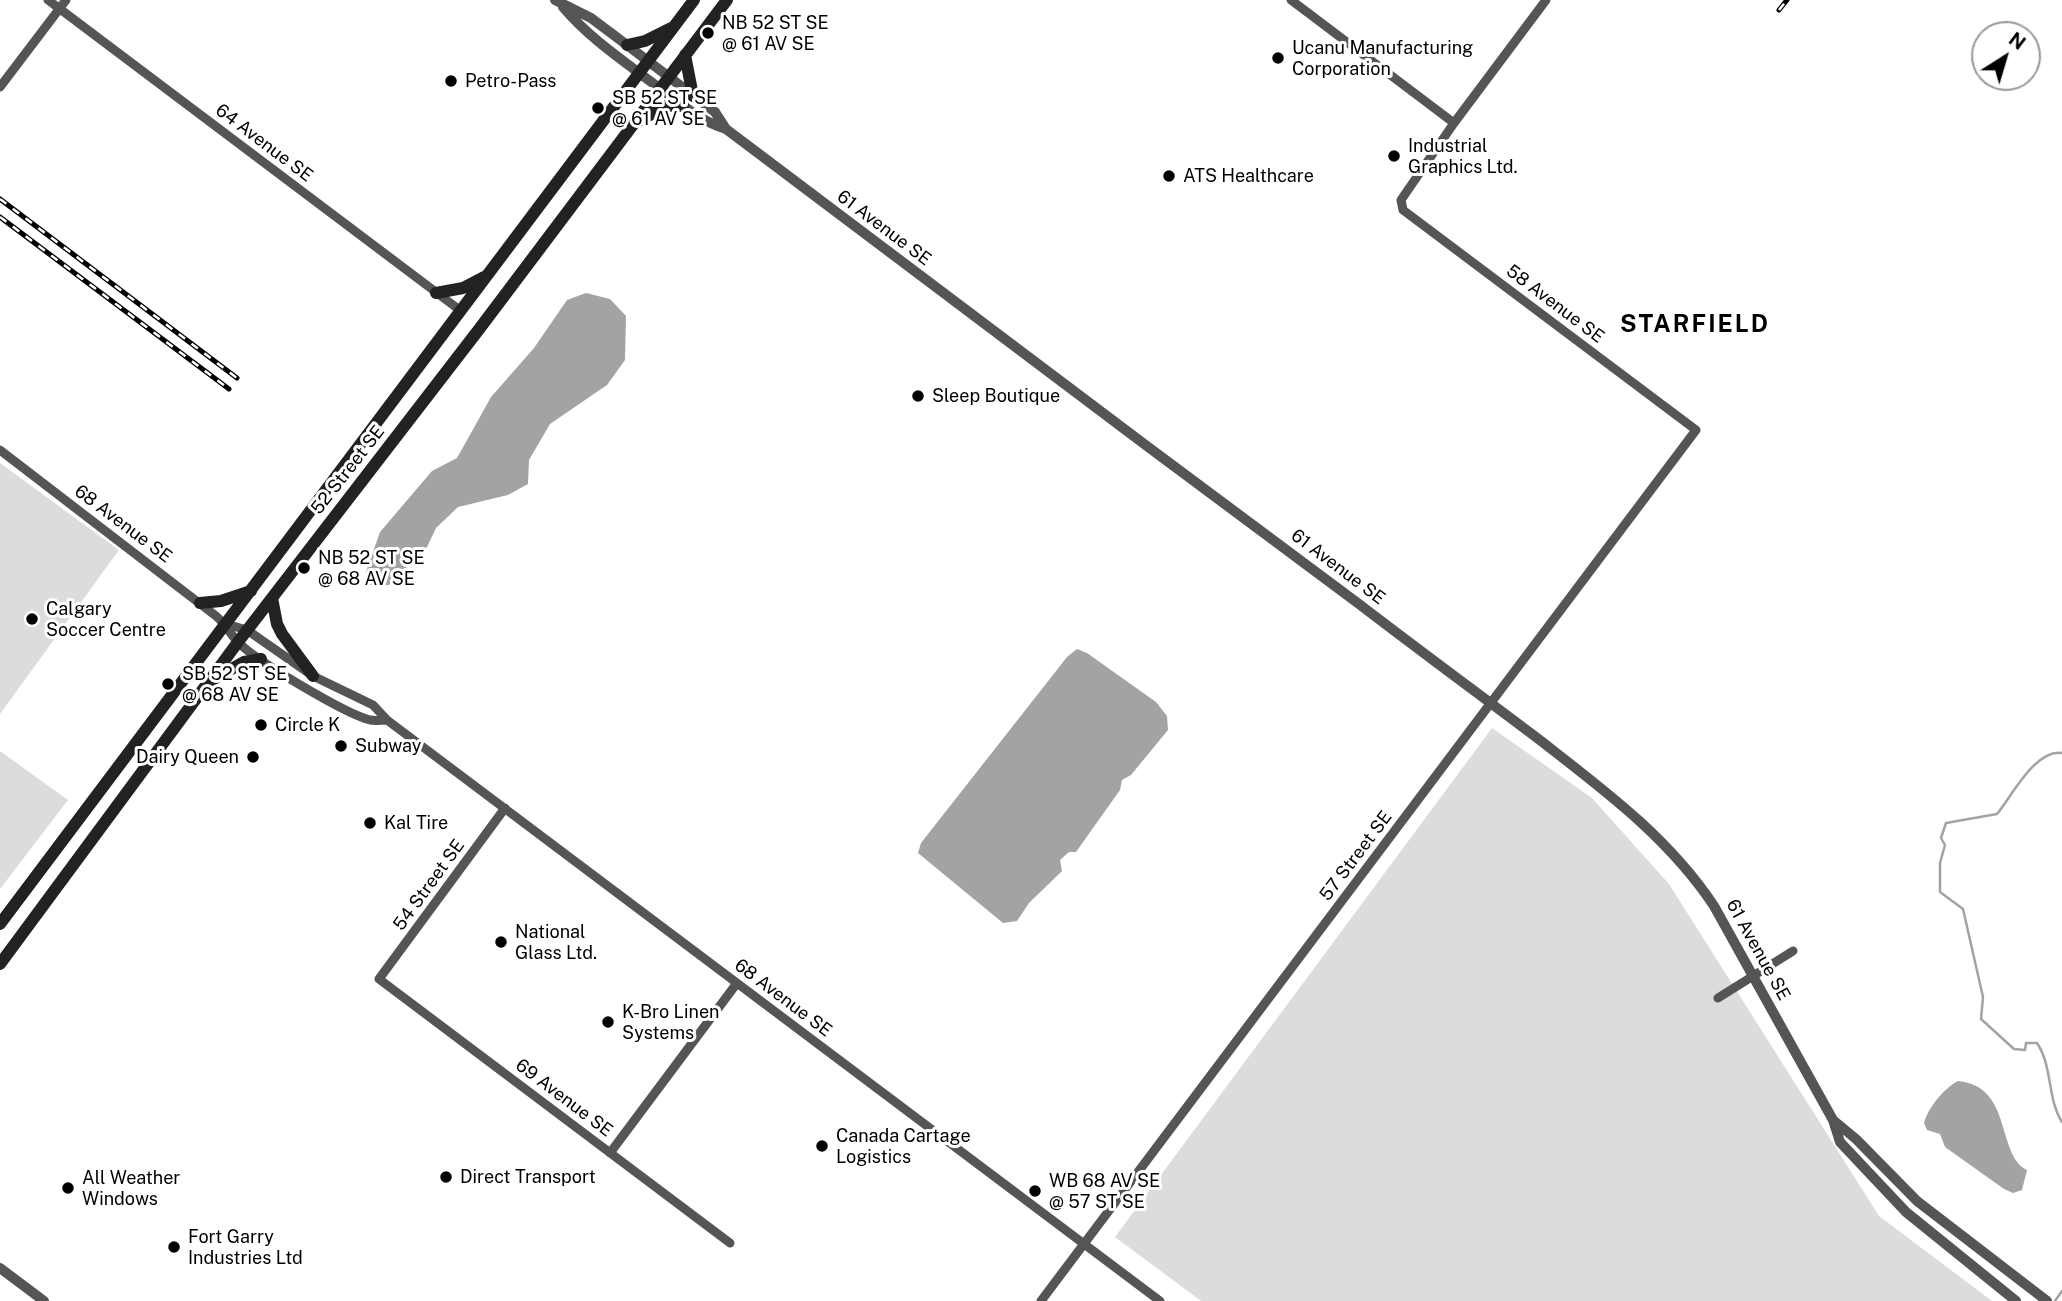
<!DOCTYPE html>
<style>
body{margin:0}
#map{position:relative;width:2062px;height:1301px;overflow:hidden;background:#fff;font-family:"Public Sans",sans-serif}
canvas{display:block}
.north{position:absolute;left:1971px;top:21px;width:70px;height:70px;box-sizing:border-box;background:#fff;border:2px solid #999;border-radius:50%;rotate:37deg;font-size:19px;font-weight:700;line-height:28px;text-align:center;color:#000}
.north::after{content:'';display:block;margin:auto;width:24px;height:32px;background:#000;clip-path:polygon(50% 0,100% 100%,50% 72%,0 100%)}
</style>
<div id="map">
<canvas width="2062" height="1301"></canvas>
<div class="north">N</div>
</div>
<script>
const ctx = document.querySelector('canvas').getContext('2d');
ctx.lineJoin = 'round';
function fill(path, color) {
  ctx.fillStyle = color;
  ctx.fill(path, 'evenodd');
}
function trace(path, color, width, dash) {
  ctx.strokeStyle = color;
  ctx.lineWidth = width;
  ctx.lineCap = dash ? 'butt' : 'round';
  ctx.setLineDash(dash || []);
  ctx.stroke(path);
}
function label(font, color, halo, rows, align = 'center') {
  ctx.font = font + ' "Public Sans",sans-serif';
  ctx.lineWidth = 6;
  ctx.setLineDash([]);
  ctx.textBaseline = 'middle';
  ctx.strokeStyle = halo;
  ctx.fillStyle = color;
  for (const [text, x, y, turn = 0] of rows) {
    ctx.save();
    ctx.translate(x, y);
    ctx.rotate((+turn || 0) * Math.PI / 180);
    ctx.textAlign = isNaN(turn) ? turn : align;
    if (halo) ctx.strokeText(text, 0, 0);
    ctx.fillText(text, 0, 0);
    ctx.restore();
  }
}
const green = new Path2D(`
 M0 463 119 550 0 714Z
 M1492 728 1592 798 1669 884 1879 1216 1992 1301H1201L1115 1237Z
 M0 751 68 800 0 889Z`);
const water = new Path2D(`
 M586 293 610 299 626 316 625 360 607 385 550 424 529 460 528 484 508 495 458 507 436 528 427 547 389 585H369L366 572 380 532 432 471 457 458 491 397 534 348 567 300Z
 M1077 649 1087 653 1156 702 1167 716 1168 730 1131 775 1122 780 1120 790 1076 852H1069L1060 860 1062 871 1029 903 1017 921 1003 923 918 853 921 843 1067 657Z
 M1958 1081C2013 1086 1996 1155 2027 1170L2022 1190 2013 1193 2004 1189 1945 1147 1940 1134 1927 1130 1924 1123C1928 1108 1944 1088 1958 1081Z`);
const stream = new Path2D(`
 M2062 753C2035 749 2012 796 1997 814L1946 823 1941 838 1945 845 1940 863V892L1963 909 1983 997 1981 1019 2014 1049 2025 1050 2026 1043H2037C2053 1067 2047 1099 2062 1122
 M2055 1301 2062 1291`);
const minor = new Path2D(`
 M48 0 461 311
 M1291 0 1454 123
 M0 87 66 0
 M0 450 216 616C225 624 229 632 237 641 254 660 346 714 370 720 375 721 382 720 387 720
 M226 624 247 630 313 676 373 705 387 720 1160 1301
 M505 808 379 979 730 1243
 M1718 998 1793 951
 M610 1153 737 983
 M1041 1301 1696 430 1403 210 1401 200 1454 123 1546 0`);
const tertiary = new Path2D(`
 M555 0 591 18 627 45 715 112 726 129C937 288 1147 447 1359 604 1419 650 1480 695 1541 741 1604 790 1669 838 1714 906L1833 1120 1840 1142 1906 1212 2016 1301
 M563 7C590 39 625 62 658 87 681 103 699 121 726 129
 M1833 1120 1856 1139 1917 1201 2047 1301
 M0 1268 44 1301`);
const secondary = new Path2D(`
 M627 45 645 41 671 28
 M685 55 693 96
 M639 121 666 106H683
 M436 293 463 288 484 277
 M272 598 277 624 282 634 313 676
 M200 603 221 601 251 591
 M212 680 244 662 261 659
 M0 924 694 0
 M0 964 238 642 480 328 727 0`);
const rail = new Path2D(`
 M1779 10 1787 0
 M0 199 237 378
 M0 217 229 389`);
const markers = [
 [708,33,7,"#000"],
 [1278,58,7,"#000"],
 [451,81,7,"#000"],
 [598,108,7,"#000"],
 [1394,156,7,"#000"],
 [1169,176,7,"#000"],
 [918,396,7,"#000"],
 [304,568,7,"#000"],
 [32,619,7,"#000"],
 [168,684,7,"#000"],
 [261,725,7,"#000"],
 [341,746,7,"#000"],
 [253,757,7,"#000"],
 [370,823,7,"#000"],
 [501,942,7,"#000"],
 [608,1022,7,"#000"],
 [822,1146,7,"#000"],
 [446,1177,7,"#000"],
 [68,1188,7,"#000"],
 [1035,1191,7,"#000"],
 [174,1247,7,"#000"]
];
const poiNames = [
 ["NB 52 ST SE",722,23],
 ["@ 61 AV SE",722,44],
 ["Ucanu Manufacturing",1292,48],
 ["Corporation",1292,69],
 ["Petro-Pass",465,81],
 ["SB 52 ST SE",612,98],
 ["@ 61 AV SE",612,119],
 ["Industrial",1408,146],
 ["Graphics Ltd.",1408,167],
 ["ATS Healthcare",1183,176],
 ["Sleep Boutique",932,396],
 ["NB 52 ST SE",318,558],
 ["@ 68 AV SE",318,579],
 ["Calgary",46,609],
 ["Soccer Centre",46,630],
 ["SB 52 ST SE",182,674],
 ["@ 68 AV SE",182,695],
 ["Circle K",275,725],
 ["Subway",355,746],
 ["Dairy Queen",239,757,"right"],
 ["Kal Tire",384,823],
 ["National",515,932],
 ["Glass Ltd.",515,953],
 ["K-Bro Linen",622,1012],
 ["Systems",622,1033],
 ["Canada Cartage",836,1136],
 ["Logistics",836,1157],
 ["Direct Transport",460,1177],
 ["All Weather",82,1178],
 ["Windows",82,1199],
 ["WB 68 AV SE",1049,1181],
 ["@ 57 ST SE",1049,1202],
 ["Fort Garry",188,1237],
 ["Industries Ltd",188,1258]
];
const streetNames = [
 ["64 Avenue SE",264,143,37],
 ["61 Avenue SE",884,228,37],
 ["58 Avenue SE",1555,304,37],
 ["52 Street SE",348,470,-52],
 ["68 Avenue SE",123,524,37],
 ["61 Avenue SE",1338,567,37],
 ["57 Street SE",1356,856,-53],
 ["54 Street SE",429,885,-54],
 ["61 Avenue SE",1758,950,61],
 ["68 Avenue SE",783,998,37],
 ["69 Avenue SE",564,1098,37]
];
const districtNames = [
 ["STARFIELD",1695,325]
];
fill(green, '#dcdcdc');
fill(water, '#a3a3a3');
trace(stream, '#a3a3a3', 2.5);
trace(minor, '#555', 9);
trace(tertiary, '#555', 10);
trace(secondary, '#222', 12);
trace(rail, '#000', 5);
trace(rail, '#fff', 2.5, [8]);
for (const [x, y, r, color] of markers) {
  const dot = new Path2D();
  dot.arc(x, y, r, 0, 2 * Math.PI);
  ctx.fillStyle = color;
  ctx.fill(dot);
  trace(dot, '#fff', 2.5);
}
label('18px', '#000', '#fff', poiNames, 'left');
label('18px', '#000', '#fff', streetNames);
ctx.letterSpacing = '2px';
label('bold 24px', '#000', '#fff', districtNames);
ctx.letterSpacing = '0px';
</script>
